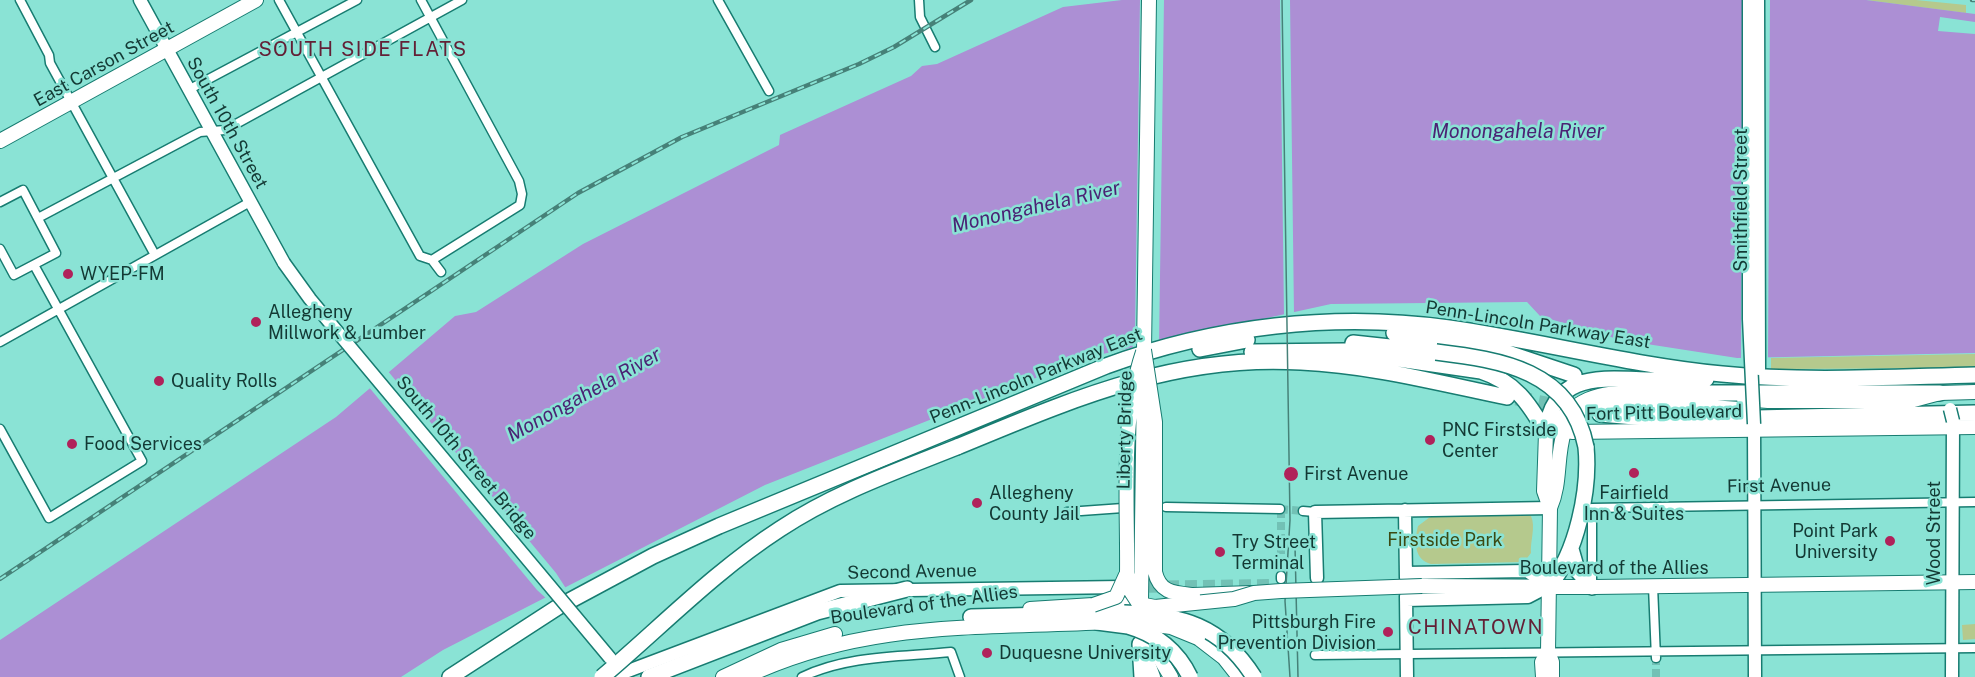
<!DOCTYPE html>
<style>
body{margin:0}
canvas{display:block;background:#8ae3d5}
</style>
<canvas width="1975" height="677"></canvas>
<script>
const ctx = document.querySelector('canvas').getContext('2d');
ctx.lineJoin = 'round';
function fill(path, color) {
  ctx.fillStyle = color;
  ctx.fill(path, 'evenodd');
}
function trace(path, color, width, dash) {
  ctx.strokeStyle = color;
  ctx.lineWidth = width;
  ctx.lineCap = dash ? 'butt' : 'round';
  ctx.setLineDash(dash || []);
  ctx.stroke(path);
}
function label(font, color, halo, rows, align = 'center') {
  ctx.font = font + ' "Public Sans",sans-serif';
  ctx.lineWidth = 5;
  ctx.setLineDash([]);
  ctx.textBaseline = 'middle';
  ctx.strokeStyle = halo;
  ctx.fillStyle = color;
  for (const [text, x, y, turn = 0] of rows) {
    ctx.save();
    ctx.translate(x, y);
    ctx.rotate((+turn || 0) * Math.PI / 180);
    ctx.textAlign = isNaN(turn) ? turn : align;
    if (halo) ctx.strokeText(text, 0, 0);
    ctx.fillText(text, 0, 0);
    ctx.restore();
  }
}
const green = new Path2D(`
 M1866 0H1916L1966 5V13Z
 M1975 354V368L1771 369V358Z
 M1527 514 1531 516C1536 527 1530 541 1531 553L1524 562 1431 564C1414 560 1414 541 1418 526L1430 517Z
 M1975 624V639L1963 640 1962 625Z`);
const water = new Path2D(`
 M1122 0H1866L1975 14V353L1737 358 1621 340 1540 316 1527 302 1331 304 1089 357 765 485 443 650 401 677H0V640L336 417 455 316 476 312 583 244 779 145 780 135 911 76 922 66 937 64 1063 7Z`);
const pier = new Path2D(`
 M1140 0H1164L1159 345 1132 351 1135 332Z
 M1280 0H1290L1294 314 1284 316Z
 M1742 0H1770L1768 360 1741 361Z
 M1940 17 1975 22V34L1938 31Z
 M387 370 556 573 567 590 548 600 537 590 368 386Z`);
const minorTunnel = new Path2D(`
 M1280 509 1303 511
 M1281 510V576
 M1656 677V658`);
const secondaryTunnel = new Path2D(`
 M1131 587 1270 585`);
const motorwayTunnel = new Path2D(`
 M1516 398 1566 408`);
const minor = new Path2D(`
 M20 0 49 55 50 63 155 255
 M279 0 420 256 432 260 441 272
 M421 0 519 181 522 194 520 205 432 260
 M718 0 769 91
 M919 0 920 17 935 47
 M188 90 357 0
 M0 202 23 190 56 253 14 275 0 249
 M38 218 200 132 225 130 462 0
 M0 342 250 202
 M0 429 49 518 142 461 34 265
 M1166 507 1280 509
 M1303 511 1315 512
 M1067 512 1123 508
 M1281 576V579
 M1653 586 1656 658
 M1592 587V508L1975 502
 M1315 655 1975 648
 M802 677C848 655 901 657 951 652L960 677`);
const secondary = new Path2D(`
 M140 0 284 263
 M1754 424 1755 677
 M1405 510 1406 578
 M1406 573 1527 571 1549 586 1528 597 1406 600
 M1317 578 1315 512 1550 508
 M1406 596 1407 677
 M612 677 840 591 1121 587
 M1952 677 1953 421`);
const primary = new Path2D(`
 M0 141 256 0
 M1744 399 1768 401H1910L1940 393 1975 392
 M1572 432 1975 427
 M1546 433C1580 399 1593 391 1641 393
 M1546 433 1544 491 1550 508 1548 652 1552 662V677
 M1550 508C1561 483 1556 458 1564 432
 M1422 586 1594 587 1975 582
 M1193 595 1252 593
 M1096 605 1139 604
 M1141 645 1153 677
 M1543 677 1542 662 1548 652`);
const trunk = new Path2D(`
 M1144 350 1149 0
 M1030 609 1093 605
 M1143 630 1171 677
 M1198 638 1224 658 1239 677
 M723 677 781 650 835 634
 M745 677C865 620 979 629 1107 622`);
const motorway = new Path2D(`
 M1394 333 1499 350 1574 375
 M1353 343 1436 352
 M1200 349 1247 340
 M1252 352 1344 351 1481 371C1515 382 1529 403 1546 433
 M1629 389 1694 393H1940
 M1600 414 1646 418 1712 419 1975 413
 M1564 432 1584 411 1612 401 1747 410
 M1546 433C1553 370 1603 379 1650 380 1669 381 1688 380 1706 379
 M957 447C1071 400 1174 354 1301 362 1370 365 1439 383 1507 397
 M1571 549 1577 570 1592 587
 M1549 586C1577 553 1590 489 1586 447
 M971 617 1124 613
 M1097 622 1128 626
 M1140 644 1142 677
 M450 677 558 607 653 556 719 526 1106 366C1215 326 1334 312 1449 328 1540 341 1630 365 1722 374 1805 382 1891 377 1975 375
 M649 677 817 612 907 589`);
const tram = new Path2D(`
 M1282 0 1290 520 1285 601 1290 677
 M1295 546 1298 677`);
const rail = new Path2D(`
 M1972 0H1975
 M0 579 578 193 682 137 859 64 894 47 971 0`);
const secondaryBridge = new Path2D(`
 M1749 0V319L1754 424
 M1758 0 1759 369
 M284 263 310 299 610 658
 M1950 409 1953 421`);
const primaryBridge = new Path2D(`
 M1139 604 1155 607 1234 599 1254 593 1281 591 1422 586`);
const trunkBridge = new Path2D(`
 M1144 350 1155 422V572C1160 593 1174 593 1193 595
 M1141 601 1144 380
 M1139 604 1130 590 1127 573C1128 502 1120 420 1143 352
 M1093 605 1116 597 1126 575
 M1124 621 1171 627 1198 638`);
const motorwayBridge = new Path2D(`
 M1436 352C1501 360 1571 370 1586 447
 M1124 613C1182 615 1221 625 1254 677
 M1128 626C1156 634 1177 650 1190 677
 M602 677C661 627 715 571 780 529 834 493 897 471 957 447`);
const markers = [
 [68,274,6,"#b0225a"],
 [256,322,6,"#b0225a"],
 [159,381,6,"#b0225a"],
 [1430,440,6,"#b0225a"],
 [72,444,6,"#b0225a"],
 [1634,473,6,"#b0225a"],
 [1291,474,8,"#b0225a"],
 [977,503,6,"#b0225a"],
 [1890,541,6,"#b0225a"],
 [1220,552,6,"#b0225a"],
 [1388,632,6,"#b0225a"],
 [987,653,6,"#b0225a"]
];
const streetNames = [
 ["East Carson Street",104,64,-29],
 ["South 10th Street",227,123,61],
 ["Smithfield Street",1741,200,-90],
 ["Penn-Lincoln Parkway East",1538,325,9],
 ["Penn-Lincoln Parkway East",1036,376,-22],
 ["Fort Pitt Boulevard",1664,413,-1],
 ["Liberty Bridge",1125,430,-89],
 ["South 10th Street Bridge",466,458,50],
 ["First Avenue",1779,486,-1],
 ["Wood Street",1934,533,-90],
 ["Boulevard of the Allies",1614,568],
 ["Second Avenue",912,572,-1],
 ["Boulevard of the Allies",924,605,-8]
];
const poiNames = [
 ["WYEP-FM",80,274],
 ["Allegheny",268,312],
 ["Millwork & Lumber",268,333],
 ["Quality Rolls",171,381],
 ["PNC Firstside",1442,430],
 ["Center",1442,451],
 ["Food Services",84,444],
 ["First Avenue",1304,474],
 ["Allegheny",989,493],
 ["County Jail",989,514],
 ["Fairfield",1634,493,"center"],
 ["Inn & Suites",1634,514,"center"],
 ["Point Park",1878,531,"right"],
 ["University",1878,552,"right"],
 ["Try Street",1232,542],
 ["Terminal",1232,563],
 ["Pittsburgh Fire",1376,622,"right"],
 ["Prevention Division",1376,643,"right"],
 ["Duquesne University",999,653]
];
const parkNames = [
 ["Firstside Park",1445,540]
];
const neighbourhoodNames = [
 ["SOUTH SIDE FLATS",363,50],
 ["CHINATOWN",1476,628]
];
const waterNames = [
 ["Monongahela River",1518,132],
 ["Monongahela River",1036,207,-13],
 ["Monongahela River",584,395,-29]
];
fill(green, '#b5c98d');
fill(water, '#ac8fd4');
fill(pier, '#8ae3d5');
trace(minorTunnel, '#72c1b5', 8, [8, 4]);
trace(secondaryTunnel, '#72c1b5', 12, [12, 6]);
trace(motorwayTunnel, '#72c1b5', 15, [15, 8]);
trace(minor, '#177c71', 11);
trace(secondary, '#177c71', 15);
trace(primary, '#177c71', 16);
trace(trunk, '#177c71', 16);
trace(motorway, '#177c71', 18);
trace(minor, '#fff', 8);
trace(secondary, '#fff', 12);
trace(primary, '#fff', 14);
trace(trunk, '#fff', 14);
trace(motorway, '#fff', 15);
trace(tram, '#468178', 1.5);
trace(rail, '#468178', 4.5);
trace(rail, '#8ae3d5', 2, [7]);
trace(secondaryBridge, '#177c71', 15, []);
trace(primaryBridge, '#177c71', 16, []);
trace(trunkBridge, '#177c71', 16, []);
trace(motorwayBridge, '#177c71', 18, []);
trace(secondaryBridge, '#fff', 12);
trace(primaryBridge, '#fff', 14);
trace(trunkBridge, '#fff', 14);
trace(motorwayBridge, '#fff', 15);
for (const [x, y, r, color] of markers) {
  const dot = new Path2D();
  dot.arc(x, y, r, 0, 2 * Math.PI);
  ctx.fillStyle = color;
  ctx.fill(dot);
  trace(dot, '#8ae3d5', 2);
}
label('18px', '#133934', '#8ae3d5', streetNames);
label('18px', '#133934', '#8ae3d5', poiNames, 'left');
label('18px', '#3b4a13', '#8ae3d5', parkNames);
ctx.letterSpacing = '1.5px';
label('20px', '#632036', '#8ae3d5', neighbourhoodNames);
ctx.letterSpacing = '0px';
label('italic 20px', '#4b2374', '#8ae3d5', waterNames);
</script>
